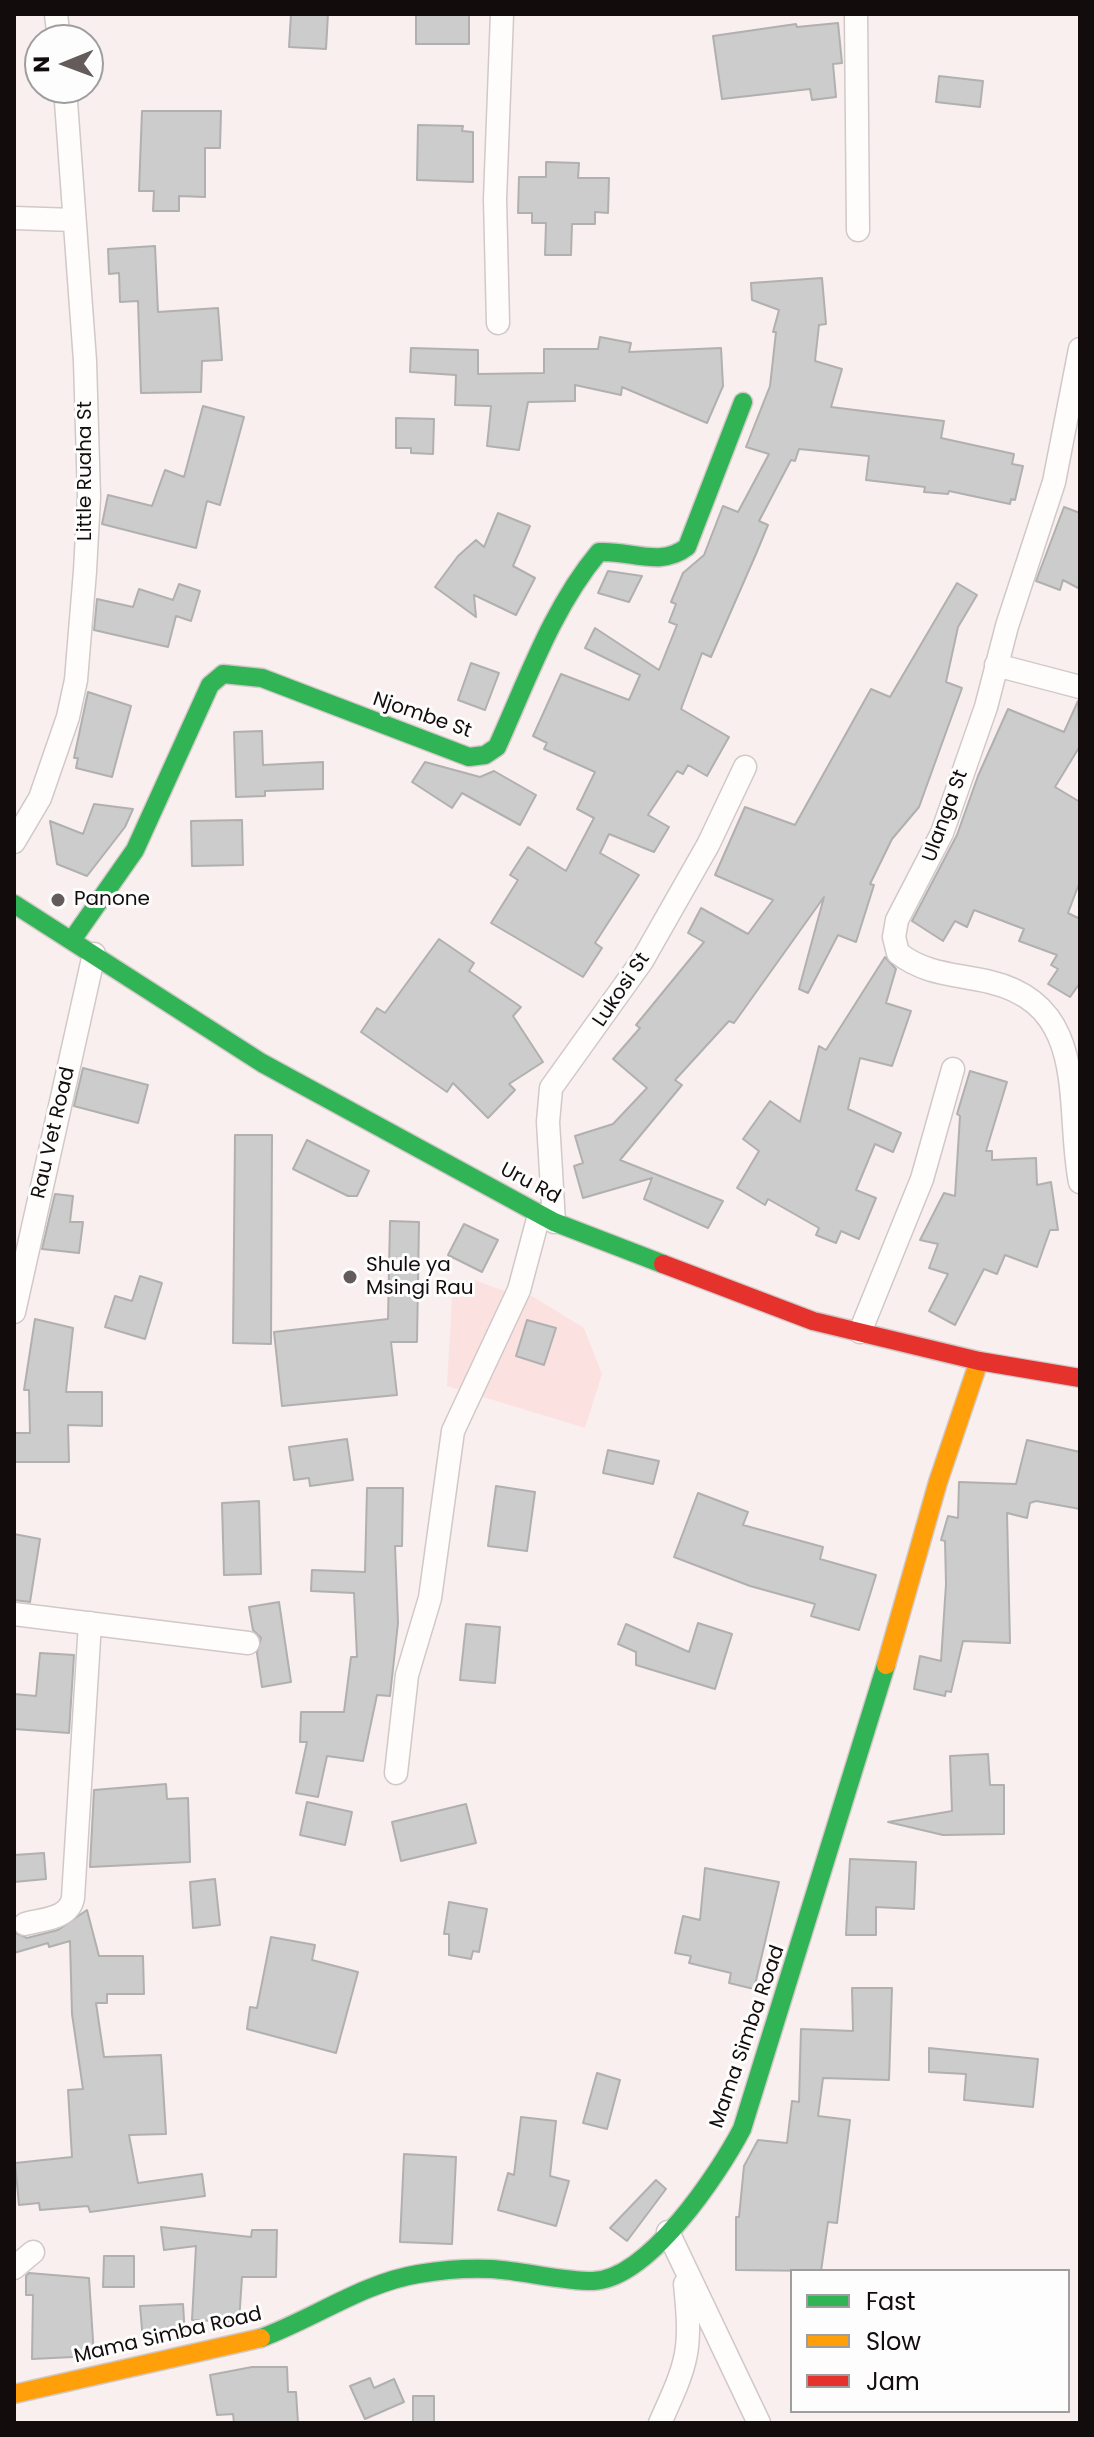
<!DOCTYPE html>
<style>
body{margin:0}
#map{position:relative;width:1094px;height:2437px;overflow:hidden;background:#f9efee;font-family:Poppins,sans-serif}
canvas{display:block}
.frame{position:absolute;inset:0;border:16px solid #130c0c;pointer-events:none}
.legend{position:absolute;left:790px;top:2269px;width:280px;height:144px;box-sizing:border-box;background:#fdfdfd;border:2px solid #9f9d9d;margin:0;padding:10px 14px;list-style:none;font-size:24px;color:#130c0c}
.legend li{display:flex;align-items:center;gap:16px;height:40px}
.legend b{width:40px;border:2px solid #9f9d9d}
.north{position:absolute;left:24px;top:24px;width:80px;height:80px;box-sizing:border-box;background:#fdfdfd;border:2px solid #9f9d9d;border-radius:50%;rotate:269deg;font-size:22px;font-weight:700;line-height:32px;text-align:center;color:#130c0c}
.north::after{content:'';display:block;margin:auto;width:28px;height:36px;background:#645b5b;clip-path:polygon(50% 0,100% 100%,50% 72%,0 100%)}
</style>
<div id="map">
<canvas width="1094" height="2437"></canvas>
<div class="frame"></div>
<ul class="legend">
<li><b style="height:10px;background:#30b455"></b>Fast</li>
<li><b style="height:10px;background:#ff9f0a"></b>Slow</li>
<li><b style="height:10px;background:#e5322d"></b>Jam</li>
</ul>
<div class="north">N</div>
</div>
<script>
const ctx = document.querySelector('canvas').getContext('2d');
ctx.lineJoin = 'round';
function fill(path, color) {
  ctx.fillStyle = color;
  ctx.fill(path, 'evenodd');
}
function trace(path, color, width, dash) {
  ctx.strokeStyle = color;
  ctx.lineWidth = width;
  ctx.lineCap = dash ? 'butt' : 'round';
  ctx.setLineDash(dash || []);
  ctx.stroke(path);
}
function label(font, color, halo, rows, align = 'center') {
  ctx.font = font + ' Poppins,sans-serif';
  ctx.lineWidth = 6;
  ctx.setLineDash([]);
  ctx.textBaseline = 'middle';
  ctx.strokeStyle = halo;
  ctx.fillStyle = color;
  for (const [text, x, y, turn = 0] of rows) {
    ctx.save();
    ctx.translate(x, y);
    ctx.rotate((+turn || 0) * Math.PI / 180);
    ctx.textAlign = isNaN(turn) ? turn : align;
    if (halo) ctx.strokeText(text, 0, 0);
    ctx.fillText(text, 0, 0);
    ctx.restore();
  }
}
const green = new Path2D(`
 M474 1280 518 1296H532L584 1328 602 1374 585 1428 447 1386 453 1281Z`);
const building = new Path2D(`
 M291 14H328L326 49 289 47Z
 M416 15H469V44H416Z
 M838 23 842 63 833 64 836 97 812 100 810 89 722 99 713 36 796 24 797 27Z
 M939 76 983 81 980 107 936 102Z
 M142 111H221L220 148H205V197L179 196V211H153L154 191H139Z
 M418 125 463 126 462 131 473 132V182L417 180Z
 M546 162 579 163 578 178H609L608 213 595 212V224H572L571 255H545L546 223H532V213H518L519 177H546Z
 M155 246 158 312 218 308 222 360 202 361 201 392 141 393 138 301 120 302 119 273 109 274 108 249Z
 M822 278 826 324 819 325 815 361 842 369 831 407 944 421 941 438 1014 454 1012 464 1023 466 1015 500 1011 499 1010 504 949 491 948 494 924 492 925 487 866 480 869 456 799 449 795 461 791 460 759 521 768 525 756 554 711 657 702 653 681 709 729 737 707 776 688 765 683 774 677 771 648 815 669 827 654 852 609 834 600 853 639 875 595 943 602 948 583 977 491 923 518 880 510 875 528 847 566 871 594 818 577 809 595 772 544 749 547 743 533 736 561 674 629 700 640 675 585 648 595 628 659 670 677 625 669 622 676 604 671 602 683 573 704 555 723 506 738 512 769 454 746 447 770 386 776 332H773L779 310 752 300 751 283Z
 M600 337 631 343 629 352 721 348 723 386 707 423 622 387 621 395 575 385V401L528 402 519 450 487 446 491 406 455 405 456 375 410 372 411 348 478 350V374L544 373V349H598Z
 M203 406 244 417 220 505 207 501 196 548 102 524 108 495 152 506 165 470 184 477Z
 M396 418 434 419 433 454 411 453V448H396Z
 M1064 507 1080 513V589L1063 580 1060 590 1036 581Z
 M498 513 530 526 513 566 535 578 516 615 474 595 476 617 435 587 458 556 476 540 484 547Z
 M608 571 642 576 629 602 598 593Z
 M957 583 977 595 958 627 946 682 962 688 919 807 892 839 870 884 874 885 856 942 838 935 808 993 799 989 824 897 734 1023 729 1021 675 1080 682 1085 620 1160 723 1201 708 1228 644 1199 652 1178 583 1198 574 1166 583 1163 575 1136 613 1124 647 1088 613 1059 640 1028 636 1025 704 942 688 933 701 908 748 934 773 900 715 875 745 807 795 825 871 689 890 697Z
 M179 584 200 591 191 621 176 616 168 647 94 630 97 599 133 607 139 589 173 600Z
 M471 663 499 673 485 710 458 700Z
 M88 692 131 706 112 777 76 768 78 758H74Z
 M1078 701 1080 746 1055 787 1080 802V881L1068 913 1078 918 1080 915V983L1070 997 1048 984 1058 969 1051 965 1057 955 1019 941 1024 929 974 910 967 927 955 921 943 941 912 921 957 835 978 776 1008 709 1064 732Z
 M262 731 263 765 323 762V789L265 791V796L236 797 234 732Z
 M425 762 480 777 494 771 536 795 520 825 462 793 452 808 412 782Z
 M94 804 133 809 125 827 87 876 57 864 50 821 83 834Z
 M242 820 243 865 192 866 191 821Z
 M439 939 474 963 469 971 521 1007 513 1016 543 1062 509 1084 515 1090 488 1118 453 1083 447 1092 361 1032 377 1008 385 1013Z
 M885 957 896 969 886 1003 911 1011 892 1066 860 1058 848 1109 901 1133 893 1152 875 1144 856 1190 876 1198 859 1239 841 1231 836 1243 816 1235 819 1228 768 1199 765 1205 737 1188 759 1151 743 1139 770 1101 800 1122 819 1046 826 1050Z
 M83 1068 148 1085 138 1123 74 1106Z
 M970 1071 1007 1082 986 1151H992V1160L1036 1158 1037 1185 1051 1182 1058 1230H1050L1037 1267 1005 1255 997 1274 984 1269 955 1325 929 1311 948 1274 929 1268 938 1244 920 1240 944 1193 955 1196 960 1116 957 1114Z
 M235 1135H272L271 1344 233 1343Z
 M307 1140 369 1171 357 1196H348L293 1169Z
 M55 1194 73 1196 70 1222H83L79 1253 42 1249Z
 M390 1221 419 1222 417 1342H391L397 1395 282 1406 274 1332 388 1319Z
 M464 1224 498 1240 482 1272 448 1255Z
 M140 1276 162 1283 145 1339 105 1327 115 1296 132 1301Z
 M35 1319 73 1328 66 1392H102V1426L68 1425 69 1462H15L14 1433H30L29 1390H24Z
 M527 1320 556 1328 544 1365 516 1356Z
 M347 1439 353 1480 310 1486 309 1478 294 1480 289 1447Z
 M1027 1440 1080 1452V1509L1036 1501 1030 1503 1027 1518 1007 1513 1010 1643 963 1641 951 1692 946 1691 945 1696 914 1689 920 1656 941 1661 946 1584 945 1541 941 1540 948 1516 958 1518 959 1482 1016 1484Z
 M608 1450 659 1461 653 1484 603 1473Z
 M496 1486 535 1492 527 1551 488 1546Z
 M367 1488H403L402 1546H395L398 1623 390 1696 377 1695 363 1761 327 1756 318 1797 296 1793 307 1742H300L301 1712H344L351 1657H357L354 1593 311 1591 312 1570 365 1572Z
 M698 1493 748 1512 743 1525 823 1547 820 1559 876 1575 859 1630 811 1616 815 1604 750 1586 674 1557Z
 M259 1501 261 1574 224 1575 222 1503Z
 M14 1534 40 1539 30 1602 14 1600Z
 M279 1602 291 1682 262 1687 257 1653 261 1638 253 1630 249 1607Z
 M698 1623 732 1634 715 1689 636 1665V1652L618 1644 626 1624 689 1652Z
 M466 1624 500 1627 495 1683 460 1680Z
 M40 1653 74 1655 69 1733 14 1729V1694L36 1696Z
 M988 1754 990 1785H1004V1834L943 1835 888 1822 952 1811 950 1756Z
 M166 1784 167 1799 188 1798 190 1862 90 1867 94 1790Z
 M307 1802 352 1812 345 1845 300 1835Z
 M466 1804 476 1843 401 1861 392 1822Z
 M44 1853 46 1879 14 1882V1855Z
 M850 1859 916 1862 914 1909 876 1907V1935H846Z
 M705 1868 779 1882 754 1989 729 1983 731 1973 689 1963 691 1956 675 1953 683 1916 700 1920Z
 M215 1879 220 1925 193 1928 190 1882Z
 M449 1902 487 1909 479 1952 473 1951 471 1959 449 1955V1934H444Z
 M87 1910 99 1956H143L144 1994H107V2003H96L104 2057 161 2055 166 2134 129 2135 138 2183 202 2174 205 2196 90 2212 88 2206 40 2210 39 2203 19 2205 15 2163 72 2157 68 2090 83 2089 72 2014 70 1941 49 1947 48 1943 14 1953V1932L27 1938 58 1930Z
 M271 1937 315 1945 312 1960 358 1972 336 2053 247 2029 250 2007 257 2008Z
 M852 1988H892L889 2080 823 2078 818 2116 850 2120 837 2223 828 2222 821 2271 736 2270V2217H739L744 2166 758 2140 787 2143 792 2101 799 2102 801 2029 853 2031Z
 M929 2048 1038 2059 1033 2107 964 2100 966 2074 929 2072Z
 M597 2073 620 2080 607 2129 583 2123Z
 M521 2117 556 2121 550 2176 569 2181 556 2226 498 2210 508 2173 514 2175Z
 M404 2154 456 2157 452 2244 400 2242Z
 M656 2180 666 2189 627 2241 610 2228Z
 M161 2227 251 2237 252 2230H277L276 2277H242L239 2322 192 2320 196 2246 164 2250Z
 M104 2256H134V2287H103Z
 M29 2273 89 2278 94 2356 32 2359 33 2295H26V2276Z
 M183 2304 185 2336 143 2341 140 2306Z
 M252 2367H287L288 2392H296L298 2423H234L233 2414 217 2415 210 2375Z
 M370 2378 374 2388 394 2379 404 2402 365 2419 350 2386Z
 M413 2396H434V2423H413Z`);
const street = new Path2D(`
 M56 14 59 40
 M856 14 858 230
 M14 218 74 220
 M498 323 495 199 502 14
 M1080 349 1054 482 1007 626 986 707 942 833 897 920 894 937 898 953C926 975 957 974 990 982 1091 1006 1065 1107 1080 1182
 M996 665 1080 687
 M14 842 40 798 68 717 76 680 85 571 89 497 85 361 65 88
 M554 1222 548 1122 551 1088 642 961 708 845 745 767
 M14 1312 94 954
 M860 1332 922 1179 953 1069
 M14 1614 248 1643
 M396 1773 407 1675 430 1598 453 1431 519 1290 539 1215
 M25 1924C43 1919 69 1919 73 1898L90 1623
 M668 2232 759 2423
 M14 2268 33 2252
 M660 2423C688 2361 692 2352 685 2284`);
const fast = new Path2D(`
 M14 904 262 1063 554 1222 663 1264
 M72 940 135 850 210 685 223 674 262 678 469 757 485 755 497 747C527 681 552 608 599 552 630 550 660 568 687 547L743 402
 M261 2338C313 2319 363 2283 418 2274 441 2270 468 2268 491 2269 525 2271 559 2281 593 2281 649 2279 719 2173 742 2129L886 1665`);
const slow = new Path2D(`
 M886 1665 938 1482 979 1361
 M14 2394 261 2338`);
const jam = new Path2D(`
 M663 1264 813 1321 979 1361 1080 1378`);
const markers = [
 [58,900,8,"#645b5b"],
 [350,1277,8,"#645b5b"]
];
const streetNames = [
 ["Little Ruaha St",86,471,-90],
 ["Njombe St",422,716,19],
 ["Ulanga St",946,816,-70],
 ["Lukosi St",622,990,-56],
 ["Rau Vet Road",54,1133,-77],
 ["Uru Rd",530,1184,28],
 ["Mama Simba Road",748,2037,-71],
 ["Mama Simba Road",168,2336,-13]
];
const poiNames = [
 ["Panone",74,900],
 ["Shule ya",366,1266],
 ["Msingi Rau",366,1289]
];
fill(green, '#fbe1e0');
fill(building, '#ccc');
trace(building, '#b1b0b0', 2);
trace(street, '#d1c8c8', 25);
trace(fast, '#d1c8c8', 21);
trace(slow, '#d1c8c8', 21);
trace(jam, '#d1c8c8', 21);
trace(street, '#fefdfc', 22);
trace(fast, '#30b455', 18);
trace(slow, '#ff9f0a', 18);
trace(jam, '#e5322d', 18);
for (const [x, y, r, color] of markers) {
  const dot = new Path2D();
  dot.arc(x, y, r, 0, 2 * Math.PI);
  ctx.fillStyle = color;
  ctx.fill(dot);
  trace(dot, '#fdfdfd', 3);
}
label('20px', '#130c0c', '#fdfdfd', streetNames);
label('20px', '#130c0c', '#fdfdfd', poiNames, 'left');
</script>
